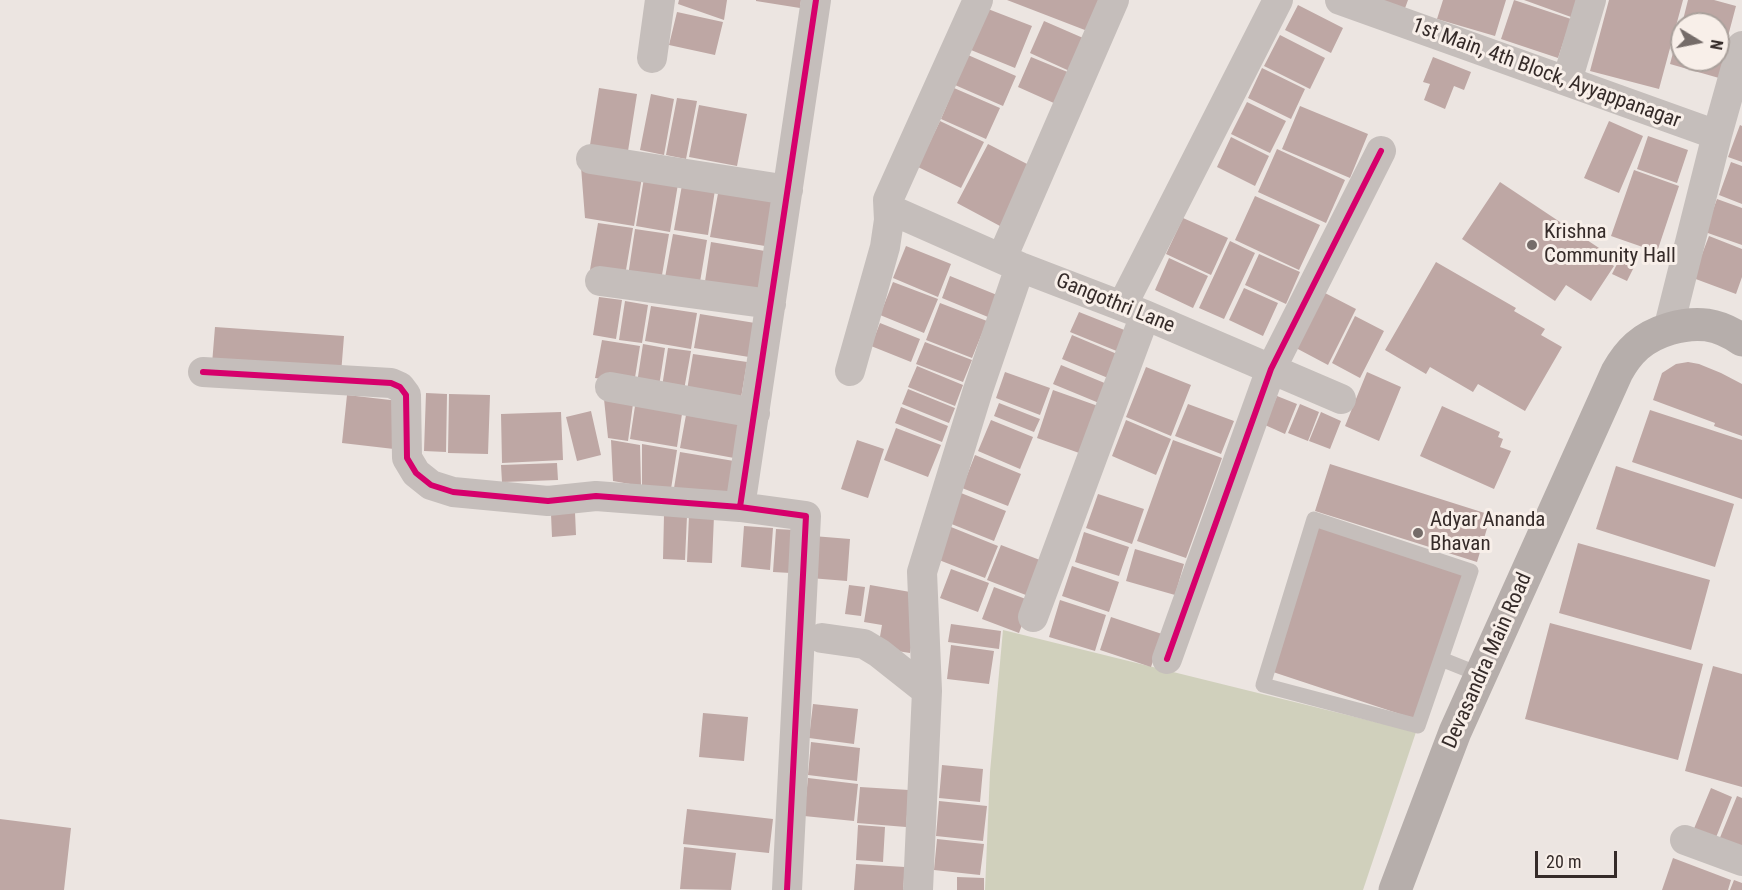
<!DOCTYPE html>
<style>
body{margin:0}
#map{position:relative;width:1742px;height:890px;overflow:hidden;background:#ece5e1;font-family:"Roboto Condensed",sans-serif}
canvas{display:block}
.north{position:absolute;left:1670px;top:12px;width:60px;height:60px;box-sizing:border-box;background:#f8efe9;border:2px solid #aaa19c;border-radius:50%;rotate:100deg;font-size:16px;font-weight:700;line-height:24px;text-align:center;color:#352b29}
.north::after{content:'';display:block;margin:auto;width:21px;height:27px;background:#756c69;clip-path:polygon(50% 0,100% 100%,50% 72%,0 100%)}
.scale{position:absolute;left:1535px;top:851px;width:82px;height:27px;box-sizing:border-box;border:3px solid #352b29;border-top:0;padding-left:8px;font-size:18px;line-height:21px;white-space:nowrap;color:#352b29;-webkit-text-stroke:4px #f8efe9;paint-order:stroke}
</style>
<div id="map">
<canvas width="1742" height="890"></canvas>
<div class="north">N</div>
<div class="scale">20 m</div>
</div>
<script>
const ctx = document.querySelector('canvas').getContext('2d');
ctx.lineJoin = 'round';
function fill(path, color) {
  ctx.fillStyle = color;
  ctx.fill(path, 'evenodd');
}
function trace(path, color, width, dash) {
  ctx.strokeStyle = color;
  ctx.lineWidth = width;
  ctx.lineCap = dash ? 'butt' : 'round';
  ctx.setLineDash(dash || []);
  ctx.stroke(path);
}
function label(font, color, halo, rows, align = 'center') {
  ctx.font = font + ' "Roboto Condensed",sans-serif';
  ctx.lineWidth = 6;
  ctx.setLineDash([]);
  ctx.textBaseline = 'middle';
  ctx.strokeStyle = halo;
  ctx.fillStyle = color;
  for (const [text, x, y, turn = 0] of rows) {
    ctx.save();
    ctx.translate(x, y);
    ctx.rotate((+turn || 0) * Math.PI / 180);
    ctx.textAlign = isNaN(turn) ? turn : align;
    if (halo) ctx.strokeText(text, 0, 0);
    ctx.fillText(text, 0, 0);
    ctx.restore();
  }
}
const green = new Path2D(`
 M1003 630 1416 732 1363 890H985L990 772Z`);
const building = new Path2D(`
 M679 0H727L724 20 678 4Z
 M756 0H801L800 8 756 1Z
 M1007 0H1103L1090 32Z
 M1373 0H1408L1404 11Z
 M1443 0H1506L1495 36 1437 19Z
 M1514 0 1571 19 1558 58 1501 39Z
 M1524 0H1577L1571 17Z
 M1609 0H1683L1659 89 1590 71Z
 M1688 0H1714L1736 6 1727 40 1718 37V24H1682Z
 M1298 5 1343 28 1331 53 1285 30Z
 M988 9 1032 26 1015 68 971 50Z
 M677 12 723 22 715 55 669 45Z
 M1044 21 1090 41 1076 74 1030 53Z
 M1679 30H1682V60H1718V40L1729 43 1719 78 1670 64Z
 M1280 35 1325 58 1310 89 1264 66Z
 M968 55 1016 76 1003 106 955 85Z
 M1031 57 1070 73 1056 104 1018 87Z
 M1433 57 1471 72 1464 90 1454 86 1445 109 1424 100 1430 84 1423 82Z
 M1262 68 1305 89 1291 119 1248 98Z
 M599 88 637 94 628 151 590 145Z
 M954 88 1000 108 986 139 941 119Z
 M651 94 674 99 664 155 640 150Z
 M677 98 697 101 686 159 666 155Z
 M1247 102 1286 121 1270 153 1231 134Z
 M699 105 747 114 737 166 689 157Z
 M1300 106 1368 134 1350 178 1282 149Z
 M940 121 984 142 961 188 918 167Z
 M1609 121 1643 136 1619 193 1584 178Z
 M1740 125 1742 126V162L1728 157Z
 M1648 136 1688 150 1677 183 1637 169Z
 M1231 137 1269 156 1255 186 1217 167Z
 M988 144 1031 166 1000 226 957 203Z
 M1277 149 1345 180 1326 223 1258 192Z
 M1731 162 1742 166V204L1719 195Z
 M581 167 642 177 634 226 585 218Z
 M1634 170 1679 186 1657 252 1611 236Z
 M644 178 678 184 670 232 636 226Z
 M1500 182 1602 250 1598 256 1614 266 1591 301 1566 285 1555 301 1462 239Z
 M682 185 715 190 708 235 674 230Z
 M719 188 774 197 765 246 710 237Z
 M1255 196 1320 225 1299 270 1235 240Z
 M1717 199 1742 208V245L1705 232Z
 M1183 218 1228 238 1211 275 1166 254Z
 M598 223 633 228 625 276 590 270Z
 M635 229 669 234 661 281 628 276Z
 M673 234 707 240 699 288 664 283Z
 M1709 236 1742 249V277L1736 294 1693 278Z
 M1230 241 1255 253 1224 319 1199 308Z
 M711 242 765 251 758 297 704 288Z
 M906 246 951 264 938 297 893 278Z
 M1259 254 1300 272 1286 304 1245 285Z
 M1622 254 1637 261 1627 281 1612 274Z
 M1169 258 1208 276 1193 308 1155 290Z
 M1436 262 1516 308 1514 311 1545 329 1541 335 1562 347 1525 411 1478 384 1473 392 1430 367 1426 374 1385 350Z
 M950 276 997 295 988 317 942 298Z
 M893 282 938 299 924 333 880 315Z
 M1244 288 1278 303 1263 336 1229 320Z
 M1325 293 1356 309 1328 365 1296 348Z
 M599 297 622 300 616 339 593 335Z
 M625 301 648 305 642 343 619 340Z
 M940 303 987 321 972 358 926 340Z
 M651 306 697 313 691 349 645 341Z
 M1079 312 1127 331 1119 352 1070 332Z
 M700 314 755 323 749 357 694 348Z
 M1355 316 1384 331 1360 378 1332 363Z
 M880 323 920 339 911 362 871 346Z
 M215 327 344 336 341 374 212 364Z
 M1072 335 1117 354 1108 378 1062 359Z
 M602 340 640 346 634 384 595 378Z
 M925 342 972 360 963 382 916 364Z
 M643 344 665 348 659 386 637 383Z
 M668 348 691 351 684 390 662 387Z
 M693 354 747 362 741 398 687 390Z
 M1688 362 1699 364 1721 373 1742 384V436L1714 426 1715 423 1653 400 1662 373 1676 364Z
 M1061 365 1107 384 1099 403 1053 384Z
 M917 366 963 385 955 406 908 387Z
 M1146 367 1191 385 1171 436 1126 417Z
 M1005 372 1050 388 1040 415 996 398Z
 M1367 372 1401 387 1379 441 1345 426Z
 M908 389 955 408 949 423 902 404Z
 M1053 390 1098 406 1082 454 1037 438Z
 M426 393 447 394 446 452 424 451Z
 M449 394 490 395 488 454 448 453Z
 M347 395 399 401 394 449 342 443Z
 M1277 396 1297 404 1285 434 1265 425Z
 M604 399 633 404 628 441 608 438Z
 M999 403 1040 419 1034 432 994 416Z
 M1188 404 1234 421 1221 454 1175 436Z
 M1300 404 1319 412 1308 441 1288 433Z
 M635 406 682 414 677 447 630 439Z
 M1442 406 1500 432 1498 437 1503 439 1500 447 1511 451 1494 489 1420 456Z
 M901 407 948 426 942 442 895 423Z
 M1650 410 1742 440V499L1632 462Z
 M591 411 601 455 577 461 566 417Z
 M561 412 563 460 502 463 501 414Z
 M1321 412 1341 421 1330 449 1309 441Z
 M686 415 740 424 734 458 680 448Z
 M991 420 1033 437 1020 469 978 451Z
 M1126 420 1171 439 1156 475 1112 456Z
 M896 428 941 445 928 477 884 460Z
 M611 440 640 445 641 486 613 481Z
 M857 440 884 449 868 498 841 489Z
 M1173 440 1222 458 1186 558 1137 541Z
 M642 444 677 450 671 489 642 485Z
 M680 452 734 461 727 497 674 488Z
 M975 455 1021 474 1008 506 962 488Z
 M557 463 558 480 502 482 501 465Z
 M1330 464 1491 515 1477 562 1315 511Z
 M1616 466 1734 504 1715 567 1596 529Z
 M961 493 1006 511 994 541 949 523Z
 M1098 494 1144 509 1132 544 1086 528Z
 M575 512 576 535 552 537 551 514Z
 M664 515 687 516 685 560 663 559Z
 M689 515 714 516 712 563 687 562Z
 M744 526 773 528 770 570 741 567Z
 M951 527 998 546 985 578 939 560Z
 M1318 527 1463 575 1415 719 1270 671Z
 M776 529 795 530 791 573 773 572Z
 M1084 532 1129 547 1119 576 1075 562Z
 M813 536 850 539 847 581 810 578Z
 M1578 543 1710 580 1691 650 1559 613Z
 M1001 545 1045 562 1031 597 987 580Z
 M1135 549 1184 564 1175 595 1126 581Z
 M1072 566 1119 582 1109 612 1062 596Z
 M951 569 989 583 978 612 940 598Z
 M849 585 865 587 861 616 845 614Z
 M870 585 916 593 918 609 910 653 878 648 882 625 864 622Z
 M994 587 1031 601 1019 633 982 619Z
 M1060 600 1106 615 1095 651 1049 637Z
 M1111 617 1162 634 1151 667 1100 650Z
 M1550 623 1703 664 1678 760 1525 719Z
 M951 624 1001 631 999 649 948 642Z
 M951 645 994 651 989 684 947 679Z
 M1713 666 1742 674V787L1685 771Z
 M813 704 858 709 854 744 809 738Z
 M703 713 748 717 744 761 699 757Z
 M811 742 860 748 857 781 808 775Z
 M942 765 983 769 980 802 939 798Z
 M808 778 858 784 854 821 804 816Z
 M860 787 909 790 906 827 857 823Z
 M1711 788 1732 797 1715 840 1693 831Z
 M1737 796 1742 798V847L1719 840Z
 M939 801 987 806 983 841 936 836Z
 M687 809 773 819 769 853 683 844Z
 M0 819 71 828 64 890H0Z
 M858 825 885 827 883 862 856 860Z
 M937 839 984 844 980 875 934 870Z
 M684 847 736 853 731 890 680 889Z
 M1673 858 1731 880 1728 890H1662Z
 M856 864 905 867 903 890H854Z
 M957 877 984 878V890H957Z
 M1734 880 1742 883V890H1730Z`);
const lane = new Path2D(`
 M1441 659 1471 571 1314 519 1263 685 1418 726 1441 659 1481 675`);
const street = new Path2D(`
 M1340 0 1717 135
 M652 58 660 0
 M1567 81 1591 0
 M591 159 788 190
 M889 209 1020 267 1145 315 1341 399
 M1002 258 1114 0
 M600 281 771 304
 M1122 306 1278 0
 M1668 330 1717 135 1742 46
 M850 371 885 247 889 220 888 200 978 0
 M203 372 391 383 400 387 406 395 407 458 416 473 431 485 453 492 548 501 596 496 740 507 806 516 787 890
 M610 387 755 413
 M740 507 816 0
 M1033 617 1145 315
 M822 638 864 644 879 653 927 691
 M1167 659 1271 369 1381 151
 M1685 840 1742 861
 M918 890 927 691 922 572 978 390 1020 267`);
const secondary = new Path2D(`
 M1395 890 1455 732 1617 372C1622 363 1628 354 1637 346 1654 331 1684 322 1707 325 1720 327 1732 333 1742 340`);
const cycleway = new Path2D(`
 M203 372 391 383 400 387 406 395 407 458 416 473 431 485 453 492 548 501 596 496 740 507 806 516 787 890
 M740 507 816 0
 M1167 659 1271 369 1381 151`);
const markers = [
 [1532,245,6,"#756c69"],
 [1418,533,6,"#756c69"]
];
const streetNames = [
 ["1st Main, 4th Block, Ayyappanagar",1546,74,20],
 ["Gangothri Lane",1115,304,22],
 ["Devasandra Main Road",1488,661,-66]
];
const poiNames = [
 ["Krishna",1544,233],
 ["Community Hall",1544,257],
 ["Adyar Ananda",1430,521],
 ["Bhavan",1430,545]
];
fill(green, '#d0d0bc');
fill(building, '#bea7a4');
trace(lane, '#c5bebb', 15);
trace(street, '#c5bebb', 30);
trace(secondary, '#b6aeab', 33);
trace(cycleway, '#d6006c', 6);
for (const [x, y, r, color] of markers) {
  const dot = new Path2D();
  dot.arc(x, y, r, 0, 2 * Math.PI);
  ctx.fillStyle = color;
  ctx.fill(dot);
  trace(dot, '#f8efe9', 2);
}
label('21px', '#352b29', '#f8efe9', streetNames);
label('21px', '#352b29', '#f8efe9', poiNames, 'left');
</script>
